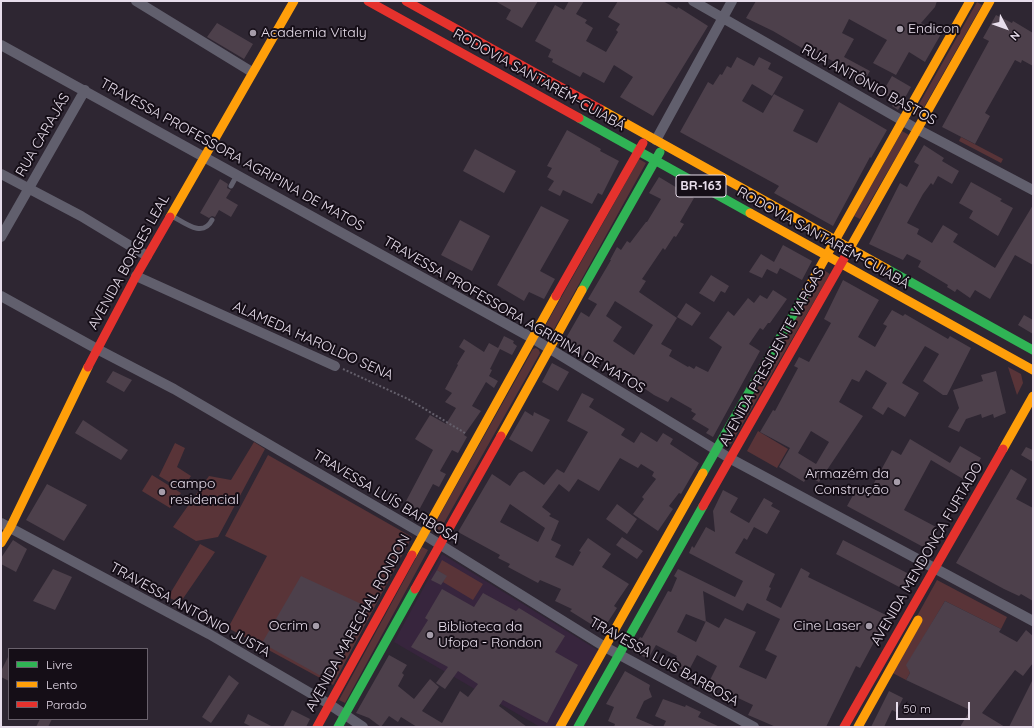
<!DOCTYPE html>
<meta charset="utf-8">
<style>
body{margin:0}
#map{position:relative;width:1034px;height:728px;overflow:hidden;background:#2e2632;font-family:Quicksand,sans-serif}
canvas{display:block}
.frame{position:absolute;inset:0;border:2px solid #e7ddeb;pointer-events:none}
.legend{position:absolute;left:8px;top:648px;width:140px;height:72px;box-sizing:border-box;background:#150e17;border:1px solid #69616c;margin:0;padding:5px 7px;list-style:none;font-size:12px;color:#e7ddeb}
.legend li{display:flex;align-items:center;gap:8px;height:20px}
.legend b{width:20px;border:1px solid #69616c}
.north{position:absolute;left:986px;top:8px;width:40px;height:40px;-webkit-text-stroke:3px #150e17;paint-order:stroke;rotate:131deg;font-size:11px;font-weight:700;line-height:16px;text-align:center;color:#e7ddeb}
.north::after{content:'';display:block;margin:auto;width:14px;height:18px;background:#e7ddeb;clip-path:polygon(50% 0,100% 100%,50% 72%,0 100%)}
.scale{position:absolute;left:896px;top:702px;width:74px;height:18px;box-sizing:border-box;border:2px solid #e7ddeb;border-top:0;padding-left:5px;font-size:12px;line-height:14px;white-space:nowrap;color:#e7ddeb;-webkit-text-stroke:3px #150e17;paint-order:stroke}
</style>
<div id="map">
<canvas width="1034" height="728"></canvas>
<div class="frame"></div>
<ul class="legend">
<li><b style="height:5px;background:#30b455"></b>Livre</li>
<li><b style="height:5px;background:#ff9f0a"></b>Lento</li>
<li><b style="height:5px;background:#e5322d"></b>Parado</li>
</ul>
<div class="north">N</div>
<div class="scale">50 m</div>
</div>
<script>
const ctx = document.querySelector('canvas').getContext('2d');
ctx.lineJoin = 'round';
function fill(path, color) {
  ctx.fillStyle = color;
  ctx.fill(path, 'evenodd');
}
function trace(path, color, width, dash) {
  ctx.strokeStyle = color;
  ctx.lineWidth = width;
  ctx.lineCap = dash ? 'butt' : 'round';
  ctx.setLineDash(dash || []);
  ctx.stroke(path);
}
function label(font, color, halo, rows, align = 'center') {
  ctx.font = font + ' Quicksand,sans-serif';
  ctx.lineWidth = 4;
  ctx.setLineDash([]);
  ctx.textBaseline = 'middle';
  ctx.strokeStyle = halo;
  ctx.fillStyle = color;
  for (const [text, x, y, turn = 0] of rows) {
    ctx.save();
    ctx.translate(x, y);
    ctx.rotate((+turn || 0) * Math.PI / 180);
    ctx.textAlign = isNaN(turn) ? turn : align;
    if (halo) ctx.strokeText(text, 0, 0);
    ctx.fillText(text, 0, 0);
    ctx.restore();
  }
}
const built = new Path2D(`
 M442 554 599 651 557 727H540L394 642Z`);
const green = new Path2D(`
 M977 2 982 5 919 116 914 113Z
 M902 131 909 135 860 219 854 216Z
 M961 137 1003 159 1001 163 959 141Z
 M639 159 646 163 553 331 548 333 544 328Z
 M822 269 830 274 731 444 728 443Z
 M536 348 539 350 540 353 440 530 433 527 533 349Z
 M1008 367 1021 374 1023 383 1017 395Z
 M758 431 788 449 777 468 747 451Z
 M254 442 265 449 218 537 196 541 173 527 209 476 231 480Z
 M175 443 185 448 177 467 191 476 182 490 159 476Z
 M268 455 412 537 333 685 228 628 267 556 225 536Z
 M152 475 181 493 170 508 142 491Z
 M200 544 215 552 180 603 168 597Z
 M422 547 428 550 345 703 339 700Z
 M442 560 483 584 473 600 443 582 446 576 437 570Z
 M937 580 1007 617 1001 629 945 601 907 665 910 673 906 680 887 670Z`);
const building = new Path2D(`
 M495 1H538L522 28 506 19 511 10Z
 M569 1H584L576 14 587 20 585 23 593 28 586 41 606 52 618 32 616 30 620 24 608 17 618 1H663L677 9 678 7 708 26 653 116 620 97 633 77 614 65 604 83 583 72 580 77 552 62 553 59 548 57 551 50 535 41 555 5 564 10Z
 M756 1H937L935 7 921 23 941 34 925 62 909 52 896 75 873 63 887 40 849 19 842 33 854 39 844 57 870 71 863 83 840 70 842 66 814 51 812 54 773 31 746 18Z
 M996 15 1012 23 1013 21 1033 33V66L1022 60 1021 63 1015 60 985 113 990 116 975 144 942 127 989 41 983 38Z
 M217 23 253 44 244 59 207 37Z
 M737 57 754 66 759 57 771 63 768 69 783 77 772 96 752 84 742 101 763 113 774 94 804 110 793 131 817 143 839 102 887 130 871 158 870 157 833 226 774 193 779 186 680 132 708 82 713 85 720 74 722 75 727 66 731 68Z
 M892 76 911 87 898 110 892 106 895 100 882 93Z
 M567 130 601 149 600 151 619 161 602 195 598 193 592 204 563 190 560 196 548 190 554 181 547 177 552 168 547 166Z
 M924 145 944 158 942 161 959 171 952 184 938 176 933 185 931 183 923 194 907 223 919 229 917 234 932 243 943 225 958 234 953 242 995 268 1033 205V265L1015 255 990 299 975 290 970 298 957 289 955 292 947 287 948 285 918 267 921 261 907 254 903 260 869 244 900 183 907 187 919 165 914 162Z
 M475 149 516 171 504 193 463 171Z
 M659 177 694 198 680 222 684 224 676 237 674 236 665 250 663 248 642 279 646 281 639 292 677 318 661 344 672 350 669 356 688 367 689 366 694 369 696 366 708 372 722 347 709 338 728 311 734 316 748 298 754 303 760 295 767 299 773 290 787 299 770 323H768L763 330 760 328 749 344 760 351 713 437 706 433 709 429 692 419 696 414 691 411 692 409 671 397 668 402 654 395 601 359 599 361 585 351 583 356 562 345 581 312 589 317 597 304 588 299 611 260H610L617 247 621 250 627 241 630 243 646 222H647L661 199 649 193ZM615 301 653 325 634 355 613 341 622 327 606 316Z
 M220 179 228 184 227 188 231 190 226 198 238 205 231 217 219 210 215 217 212 216 209 218 200 213Z
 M971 182 1002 199 1000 201 1013 208 998 236 969 218 973 211 959 203Z
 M541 206 569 220 540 271 555 279 544 299 529 292 524 301 497 285Z
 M460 220 490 236 472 271 441 255Z
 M783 245 812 261 802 280 780 268 777 274 767 269 762 278 749 272 761 254 774 262Z
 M711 275 729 286 725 293 721 291 714 302 699 293Z
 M843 280 879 300 858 337 875 347 887 326 883 324 892 310 903 316 905 314 948 339 950 336 971 348 947 395H943L923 381 939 354 925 346 902 383 919 393 905 417 888 407 883 415 872 408 887 383 866 370 859 382 852 379 839 402 863 416 819 482 808 476 804 482 779 467 790 448 760 432 773 410 775 411 798 368 794 366 799 357 809 362 831 323 824 319ZM811 431 829 442 816 464 798 453Z
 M686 303 701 313 692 326 677 317Z
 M1024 315 1033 320V334L1018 325Z
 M504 336 514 341 513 343 517 346 512 355 500 349 490 369 492 370 489 376 498 381 494 388 486 382 472 406 481 411 464 435 467 437 458 453 452 450 440 471 446 474 439 487 433 484 419 510 405 503 433 450 415 439 430 415 446 424 456 408 445 402 452 393 445 389 458 365 457 364 465 351 459 347 464 339 484 352 489 343 498 348Z
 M552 363 569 372 558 391 542 382Z
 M113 371 132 380 124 392 106 382Z
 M996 371 1006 413 994 418 993 414 982 418 981 414 966 419 959 432 948 427 959 408 953 390 983 381 981 375Z
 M582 393 594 399 589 407 625 429 621 435 634 443 641 432 657 442 663 433 673 439 670 444 699 463 681 494 679 493 669 506 673 509 658 531 633 514 644 499 642 497 656 479 652 476 654 472 641 464 638 468 620 458 599 491 578 479 569 492 559 484 542 507 551 514 549 516 559 521 551 540 561 545 555 557 573 566 581 552 579 551 588 538 611 554 602 567 629 584 614 606 617 608 602 631 570 611 572 609 555 601 561 589 540 580 538 583 508 567 510 564 498 558 500 555 458 532 492 474 510 486 519 473 524 471 544 485 557 469 564 473 588 432 567 421ZM510 504 545 528 538 542 500 522Z
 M525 411 533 416 534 412 550 420 532 452 509 439Z
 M83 420 128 450 121 460 75 433Z
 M910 439 950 463 960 446 981 458 971 475 967 473 963 479 931 460 904 510 938 528 927 549 847 506 857 488 868 494 892 450 901 455Z
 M1026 447 1033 450V462L1021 455Z
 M1011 469 1027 479 1016 499 1033 508V601L1021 594 1019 596 1004 589 956 563Z
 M47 484 87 505 64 541 26 520Z
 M723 490 738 498 730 512 749 523 764 498 773 503 771 506 780 511 767 534 754 527 747 540 744 538 735 553 775 574 769 587 771 588 766 600 781 608 801 568 810 573 808 577 888 616 860 668 856 666 826 727H776L748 715 753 705 708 684 717 666 697 655 688 672 672 665 677 656 656 645 648 659 632 651 640 637 642 638 668 591 671 592 677 578 674 576 678 569 735 597 743 581 689 553 692 546 694 548 706 527 715 532 713 511ZM703 591 743 611 747 603 780 619 765 650 777 656 766 679 739 667 756 632 725 618 719 628 706 621 696 642 677 632 686 614 706 622Z
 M617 504 637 519 627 534 606 519Z
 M622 537 643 551 637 559 616 545Z
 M13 540 27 549 16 572 1 564V558Z
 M843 540 911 575 903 589 836 554Z
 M53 569 72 577 55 610 33 601Z
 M437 570 447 576 441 585 431 580Z
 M301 576 370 608 330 681 262 643Z
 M442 589 474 607 483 593 516 611 519 608 565 636 555 652 578 665 547 723 503 700 499 706 527 727H417L401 717 398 722 389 716 381 727 369 718 356 713 389 655 407 665 402 673 404 675 398 686 414 699 430 679 439 687 422 711 442 723 460 691 468 697 478 684 458 671 445 689 436 683 448 667 411 647 428 620 425 618Z
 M945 601 1001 629 999 632 1017 642 1026 630 1033 636V663L1023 676 1015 670 982 713 1005 727H960L970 710 906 680 910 673 906 665Z
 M9 655V681L1 677V671Z
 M625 671 650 685 649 689 652 697 644 701 636 718 657 727H614L615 724 608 721 614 707 606 704Z
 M229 675 239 683 211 723 202 717Z
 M1033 679V727H1009Z
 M889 691 903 698 896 712 892 710 884 727H871Z
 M663 699 685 707 686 705 701 712 698 717 720 727H663L666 721 655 716Z
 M292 710 310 719 306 727H283Z
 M248 714 273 727H252L244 723Z
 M40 719H52L48 727H36Z`);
const path = new Path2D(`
 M343 369 408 399 465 433`);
const lane = new Path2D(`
 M231 186 237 175
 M172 216C185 223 203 238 212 220`);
const street = new Path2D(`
 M136 1 252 72
 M693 1 917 129 1033 190
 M1 45 532 338 731 459 1033 621
 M656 140 732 1
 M1 174 81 216 147 256
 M1 237 85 90
 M136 276 335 366
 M1 296 97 349 174 389 294 459 423 534 605 647 754 727
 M1 523 209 634 329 704 363 727`);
const fast = new Path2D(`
 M579 118 750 213
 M887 269 1033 350
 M582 290 660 152
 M703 473 806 292
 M338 727 415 589
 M578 727 703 506`);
const slow = new Path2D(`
 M600 109 887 269
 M750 213 1033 370
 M170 217 294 1
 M850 248 990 1
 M806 292 970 1
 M501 436 582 290
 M1003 449 1033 396
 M1 543 10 528 88 367
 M412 555 556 296
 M560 727 703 473
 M858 727 918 620`);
const jam = new Path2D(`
 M368 1 579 118
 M406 1 600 109
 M556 296 643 143
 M88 367 136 276 170 217
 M703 506 850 248
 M415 589 501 436
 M317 727 412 555
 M844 727 1003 449`);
const markers = [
 [900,29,4,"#a69daa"],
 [253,33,4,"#a69daa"],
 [897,482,4,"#a69daa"],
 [162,492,4,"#a69daa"],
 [316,626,4,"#a69daa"],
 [869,626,4,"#a69daa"],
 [430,635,4,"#a69daa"]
];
const shields = [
 [701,186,50]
];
const shieldNames = [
 ["BR-163",701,186]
];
const poiNames = [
 ["Endicon",908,29],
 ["Academia Vitaly",261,33],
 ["Armazém da",889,474,"right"],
 ["Construção",889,490,"right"],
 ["campo",170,484],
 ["residencial",170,500],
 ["Ocrim",308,626,"right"],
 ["Cine Laser",861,626,"right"],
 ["Biblioteca da",438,627],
 ["Ufopa - Rondon",438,643]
];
const streetNames = [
 ["RODOVIA SANTARÉM-CUIABÁ",539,80,29],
 ["RUA ANTÔNIO BASTOS",869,85,29],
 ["RUA CARAJÁS",43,135,-60],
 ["TRAVESSA PROFESSORA AGRIPINA DE MATOS",232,155,29],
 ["RODOVIA SANTARÉM-CUIABÁ",823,238,29],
 ["AVENIDA BORGES LEAL",129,262,-61],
 ["TRAVESSA PROFESSORA AGRIPINA DE MATOS",514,315,30],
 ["ALAMEDA HAROLDO SENA",313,341,24],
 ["AVENIDA PRESIDENTE VARGAS",772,357,-61],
 ["TRAVESSA LUÍS BARBOSA",386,497,31],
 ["AVENIDA MENDONÇA FURTADO",927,554,-60],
 ["TRAVESSA ANTÔNIO JUSTA",190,610,29],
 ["AVENIDA MARECHAL RONDON",358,623,-61],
 ["TRAVESSA LUÍS BARBOSA",664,662,29]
];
fill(built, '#37253d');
fill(green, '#593438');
fill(building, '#4d404b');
trace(path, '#645f6b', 2, [2, 2]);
trace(lane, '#615f6d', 5);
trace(street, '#615f6d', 10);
trace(fast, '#30b455', 9);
trace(slow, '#ff9f0a', 9);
trace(jam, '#e5322d', 9);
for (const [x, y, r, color] of markers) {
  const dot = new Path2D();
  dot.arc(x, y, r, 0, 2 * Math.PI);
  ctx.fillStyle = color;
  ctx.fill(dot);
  trace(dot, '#150e17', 1.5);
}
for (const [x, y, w] of shields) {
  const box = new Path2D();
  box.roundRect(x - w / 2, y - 11, w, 22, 3);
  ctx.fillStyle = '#150e17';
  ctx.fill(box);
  trace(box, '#e7ddeb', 1);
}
label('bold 13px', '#e7ddeb', null, shieldNames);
label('14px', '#e7ddeb', '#150e17', poiNames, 'left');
label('14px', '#e7ddeb', '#150e17', streetNames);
</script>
